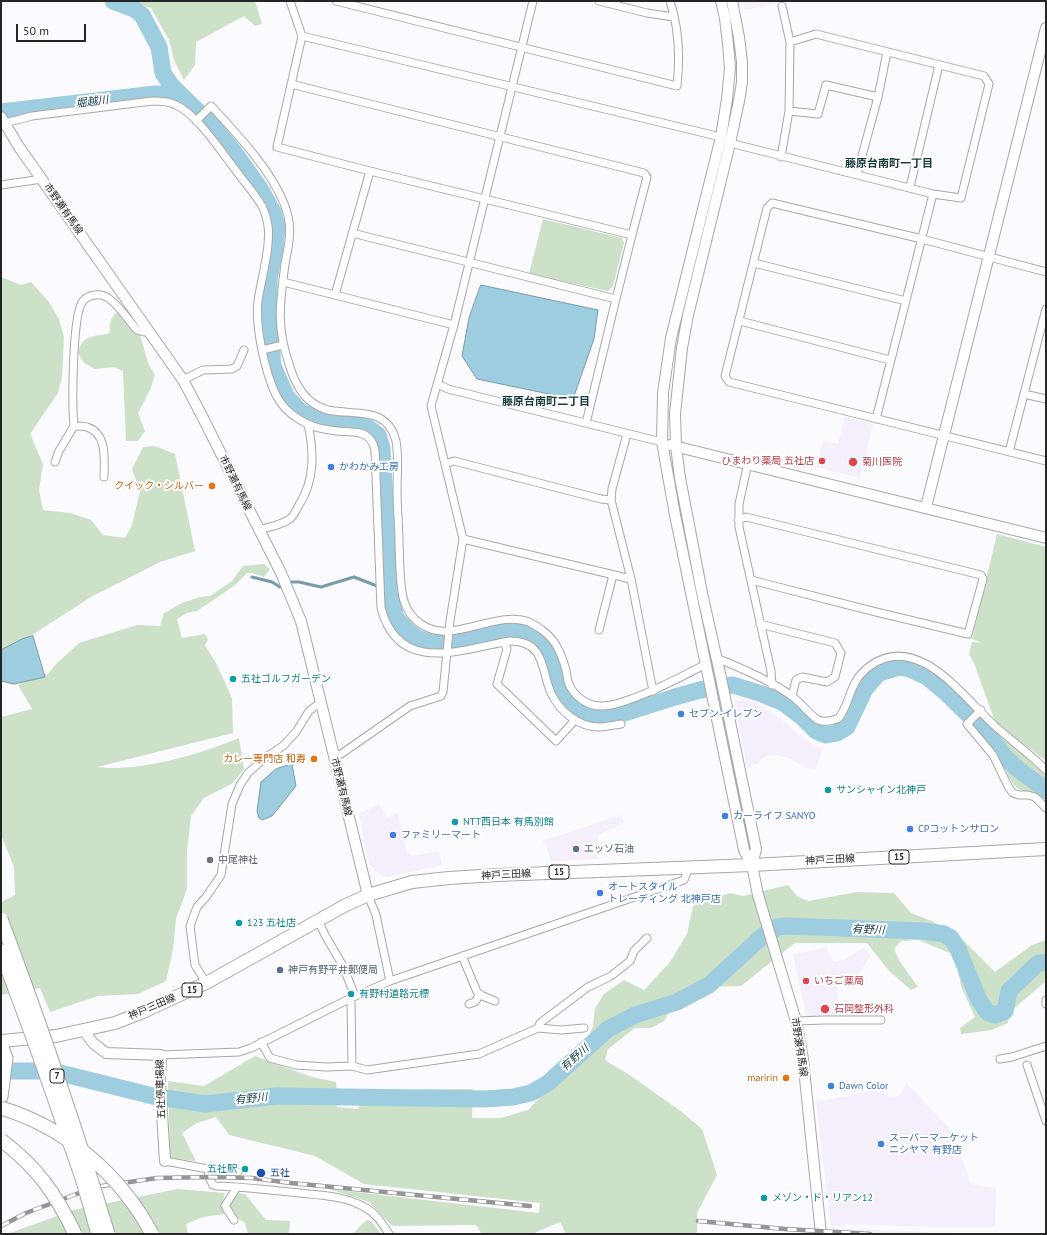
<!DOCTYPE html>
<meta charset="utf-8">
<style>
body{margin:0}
#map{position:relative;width:1047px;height:1235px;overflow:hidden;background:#fbfafe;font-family:"PT Sans",sans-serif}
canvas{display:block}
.frame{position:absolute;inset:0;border:2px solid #262526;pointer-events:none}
.scale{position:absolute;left:16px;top:24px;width:70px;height:18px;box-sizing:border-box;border:2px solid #262526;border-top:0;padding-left:5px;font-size:12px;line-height:14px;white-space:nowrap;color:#262526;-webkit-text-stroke:3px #fff;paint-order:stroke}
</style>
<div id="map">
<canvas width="1047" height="1235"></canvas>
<div class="frame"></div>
<div class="scale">50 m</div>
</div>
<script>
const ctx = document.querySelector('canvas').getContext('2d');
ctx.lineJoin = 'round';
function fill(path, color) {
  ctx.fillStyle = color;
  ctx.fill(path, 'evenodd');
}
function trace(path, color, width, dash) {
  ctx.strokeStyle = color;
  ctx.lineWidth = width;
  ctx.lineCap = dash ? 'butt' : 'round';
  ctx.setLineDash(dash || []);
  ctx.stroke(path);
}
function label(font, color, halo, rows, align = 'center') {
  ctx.font = font + ' "PT Sans","Noto Sans JP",sans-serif';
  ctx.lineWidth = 4;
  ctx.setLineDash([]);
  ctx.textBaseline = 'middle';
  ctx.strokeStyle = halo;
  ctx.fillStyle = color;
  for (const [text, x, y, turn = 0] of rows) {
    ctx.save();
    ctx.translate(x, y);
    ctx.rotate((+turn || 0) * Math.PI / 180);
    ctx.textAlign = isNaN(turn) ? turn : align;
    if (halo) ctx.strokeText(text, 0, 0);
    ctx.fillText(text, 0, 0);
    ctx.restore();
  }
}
const built = new Path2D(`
 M742 1H783L779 3 745 10Z
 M845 417 873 424 860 478 816 467 823 440 838 444Z
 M742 700 752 701 780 718 800 737 823 749 815 769 804 767 789 758 776 755H767L757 764 747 767 734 701Z
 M379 804 387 818 398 813 407 852 413 856 439 851 442 865 388 877 381 875 375 871 369 863 359 814Z
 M622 815 624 823 598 835V855L597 859 551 861 546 845 542 841Z
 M826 947 834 962 844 960 863 948 871 955 852 984 836 976 840 1017 807 1020 793 955Z
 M906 1083 951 1130 968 1175 969 1181 973 1185 996 1188 995 1225 993 1227H935L845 1224 844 1227 831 1226 816 1102 867 1092H879L891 1097 900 1095Z
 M831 1228 844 1229 978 1234H831Z`);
const green = new Path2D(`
 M129 1H255L262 24 255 26 244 16 196 42 195 65 184 80 174 60 169 40 151 8Z
 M543 219 622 238 624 243 613 286 608 291 529 274Z
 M1 277 21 285 31 282 49 302 59 319 64 337 62 377 58 393 30 434 43 464 39 490 43 510 70 513 91 520 103 535 125 538 132 525 140 491 132 469 143 447 155 446 175 454 195 551 160 562 91 597 1 655Z
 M125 311 134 321 142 341 148 363 155 375 150 390 138 413 145 431 138 441H126L123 371 113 367 95 369 84 363 78 353C82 334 94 337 110 333 109 324 110 319 117 312Z
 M997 534 1046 547V761L1002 728 994 719 974 663 969 654 972 642 982 643 972 639Z
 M264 564 270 569 264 577 252 573H247L234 586 197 611 187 613 177 619 182 638 205 634 208 639 205 645 217 665 232 698 233 733 97 767C140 772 198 755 239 738L244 769 233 783 204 798 191 816 187 851V889L176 919 173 949 166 981 138 994 98 996 50 1012 40 988 1 995V902L15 895 14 867 1 835V717L32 709 18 685 31 679 47 675 56 664 79 643 137 625 160 626 164 613 182 603 200 597 210 596 232 581 243 566Z
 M992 727 1046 776V804L1040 795C1014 790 1015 789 1004 766L1013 756 994 734Z
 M788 885 798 897 808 901 857 892 894 893 911 913 932 921 962 939 995 972 1032 945 1046 940V981L1011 1011 1008 1023 992 1030 961 1034 960 1028 975 1017 961 986 955 955 918 940 901 941 894 949 900 962 918 987 911 990 889 971 867 943H795L741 986 698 987 678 997 664 1021 651 1028H635L608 1049 605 1060 631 1076 682 1112 702 1129 717 1175 697 1213V1234H566L560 1222 532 1234H482L476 1225 392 1226 369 1202 329 1189 539 1213 540 1203 364 1184 315 1156 229 1135 216 1117 197 1123 182 1133 196 1161 170 1158 168 1081 204 1086 255 1056 312 1077 336 1082 337 1107 358 1109 366 1091 431 1089H473L472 1118H501L528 1110 555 1082 563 1062 587 1040 593 1026 595 1008 604 994 624 980 644 990 670 962 687 934 693 906 730 893 743 896Z
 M177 1189 225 1193 222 1204 225 1214 203 1217 186 1224 188 1234H7L74 1210Z
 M237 1193 245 1194 266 1220 290 1221 289 1234H248L245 1223 235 1216 230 1206Z
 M367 1220 371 1221 381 1234H353L361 1225Z`);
const water = new Path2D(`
 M481 285 598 310 594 339 573 399 477 379 462 356 469 318Z
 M33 636 45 677 14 684 1 681V650L22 639Z
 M292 764 296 786 272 816 262 820 259 818 257 811 261 782 276 769Z`);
const stream = new Path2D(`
 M252 577 272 582 280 587
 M291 582H299L321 587 354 577 377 586
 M383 590 390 595`);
const river = new Path2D(`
 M113 1 134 9 142 15 159 47 163 73 171 85 211 124 234 152 261 190 273 212 277 226 275 248 269 280V318L273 366 286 396 300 411 316 419 366 426 378 435 382 448 390 595 396 618 407 630 417 638 432 643 453 642 504 632H521L537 641 547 653 561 692 571 704 587 716 606 719 675 697 700 690 733 685 762 694 782 702 802 717 816 731 826 735 837 733 847 727 865 689 879 673 899 667 910 669 927 677 945 692 979 725 1007 759 1019 770 1046 790
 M1 112 155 94H172L182 98
 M1 1071H52L157 1097 206 1104 277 1096 485 1099 513 1097 531 1093 548 1083 608 1029 635 1015 677 1002 709 985 764 935 778 927 786 926 923 931 944 934 951 938 958 949 978 998 987 1012 995 1015 1005 1011 1009 991 1037 964 1046 962`);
const street = new Path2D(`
 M290 1 302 36 277 147 370 171 632 235 616 299 586 423
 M336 1 677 86C680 58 679 28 670 1
 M599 1 647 13 674 17
 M302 36 721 137
 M291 84 644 173 647 177 632 235
 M789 111 818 114 826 85 878 97
 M196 121 211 106C238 135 279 178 288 216 292 232 288 249 285 264 280 303 276 326 289 364 291 370 293 377 296 382 302 395 313 406 328 410 354 416 387 405 396 441 399 457 397 474 397 490 397 508 399 525 399 543 400 561 399 583 404 601 406 609 413 619 421 624 451 646 496 609 529 622 533 624 538 627 542 630 556 640 561 653 566 670 567 674 567 680 569 684 574 697 589 707 603 706 612 706 623 702 631 699 657 690 681 677 706 664
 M5 123 32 116 152 101C160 101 169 101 176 105 198 115 222 153 237 172 245 183 255 194 262 206 265 212 267 219 268 226 271 246 261 280 258 301 255 327 265 372 276 395 286 415 309 428 330 430 340 432 350 431 360 433 368 435 373 442 375 450L381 608C399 676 462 649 510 641 546 641 541 671 551 693 560 712 579 727 599 727 606 727 614 725 621 724
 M730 143 933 194 961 198 989 84 984 76 816 34 790 42
 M781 157 789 111 790 42 782 6
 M370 171 335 295 454 325
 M857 174 878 97 887 52
 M1 185 42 179
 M910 187 939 65
 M352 233 616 299
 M754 263 906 301
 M1046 272 922 239 772 203 767 208 725 376 729 382 1046 461
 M283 282 335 295
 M740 321 890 360
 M262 350 283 345
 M183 380 203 370 232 369 237 366 244 350
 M438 384 448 389 662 442
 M1024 394 1046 399
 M876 419 933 194
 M627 434 612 489 611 500 631 579 653 691
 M1009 452 1046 309
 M55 462 59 451 74 426
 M748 463 739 504V527L771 671 772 685
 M445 464 454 461 601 499 611 500
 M104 477C104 460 108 434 87 427 83 426 78 426 74 426 72 407 72 314 83 301 89 294 101 293 108 298 118 304 129 321 137 330L144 332 147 328
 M738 520 746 517 981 575 983 579 968 634 872 611 751 580
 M259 530C269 527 283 525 291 518 294 515 297 509 299 505 315 480 314 452 308 424
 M463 539 631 579
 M760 624 835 643 841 653 835 677 827 682 802 677 796 680 792 696
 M599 630 613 575
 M504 642 507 649 497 684 556 741 575 720
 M716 658C739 667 773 682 793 697 802 704 809 714 818 720 825 723 832 721 839 718 852 699 849 681 870 666 918 631 964 698 995 726 1012 741 1030 754 1046 770
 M981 710 967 724 993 755 1009 788 1013 793 1019 795H1028L1035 797 1046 808
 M334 756 341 754 410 706 441 696 443 692 450 621 463 539 431 406 454 325 533 1
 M368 895 376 915 390 981
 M318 920 325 935 343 966 355 996
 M462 956 478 994 495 1001
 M208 982 203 978 195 965 190 926 197 907 206 897 221 875 232 804 240 785 248 773 266 757 283 746 296 732 309 711 321 702
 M349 999 351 1002 352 1066
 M1046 1000V1004
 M469 1004 475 1002 480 994
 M796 1021 824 1020H881
 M538 1028 540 1023 588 987 611 976 630 961 634 951 647 938
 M261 1042 270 1058 296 1065 326 1067 352 1066 367 1070 479 1054 538 1028 561 1030 584 1028
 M161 1055 239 1052 251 1048 349 999 390 981 684 880 689 867
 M1000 1059 1012 1057 1046 1046
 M1027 1065 1046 1121
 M165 1161 208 1169 209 1177 213 1185 216 1186C244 1187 271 1190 299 1193 320 1195 346 1196 364 1207 376 1213 382 1223 389 1234
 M208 1169 238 1172
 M234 1220 225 1206 237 1187`);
const secondary = new Path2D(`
 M721 1 725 18 728 44 730 68 727 99 721 137 671 338 663 393 662 442 675 515 744 850 752 865 758 895 796 1021 803 1059 821 1234
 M732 1 739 37 742 62V82L739 101 730 143 688 315 682 348 675 414 676 446 680 478 702 593 721 678 756 849 752 865
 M1 117 19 147 183 380 201 414 281 573 301 621 368 895
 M670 445 1046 538
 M926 507 1046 28
 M84 1031 93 1043 106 1053 161 1055 160 1082 165 1161`);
const primary = new Path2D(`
 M1 1041 56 1036 115 1023 143 1012 208 982 344 906 368 895 412 882 449 878 497 875 752 865 1046 849`);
const highway = new Path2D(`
 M1 1045 6 1058 1 1097`);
const rail = new Path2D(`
 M698 1221 785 1229 870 1234
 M1 1226 26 1213 95 1187 157 1178 209 1177 252 1178 291 1183 530 1206`);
const highwayBridge = new Path2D(`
 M1 919C40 1023 76 1128 108 1234
 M1 951 37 1049 82 1178 98 1234
 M1 1108C65 1127 121 1175 152 1234
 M1 1140C37 1167 56 1194 75 1234`);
const markers = [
 [822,461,4,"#e0444e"],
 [853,462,5,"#e0444e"],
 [331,467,4,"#3f7fe0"],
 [212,486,4,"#e8710a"],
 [233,679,4,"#0f9aa8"],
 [681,714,4,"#3f7fe0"],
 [314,759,4,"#e8710a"],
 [828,790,4,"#0f9aa8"],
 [725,816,4,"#3f7fe0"],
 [455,822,4,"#0f9aa8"],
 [910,829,4,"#3f7fe0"],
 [393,835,4,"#3f7fe0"],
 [576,849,4,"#5c6f8a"],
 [210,860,4,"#6b7280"],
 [600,893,4,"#3f7fe0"],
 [239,923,4,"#0f9aa8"],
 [280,970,4,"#5c6f8a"],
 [806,981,4,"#e0444e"],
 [351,994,4,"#0f9aa8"],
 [825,1009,5,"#e0444e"],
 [786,1078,4,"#e8710a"],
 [831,1086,4,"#3f7fe0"],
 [881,1144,4,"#3f7fe0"],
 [245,1169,4,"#0f9aa8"],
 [261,1173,5,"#1a4fb4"],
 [764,1198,4,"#0f9aa8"]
];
const shields = [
 [899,857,20],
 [559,872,20],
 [192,990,20],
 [57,1076,14]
];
const shieldNames = [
 ["15",899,857],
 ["15",559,872],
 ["15",192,990],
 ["7",57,1076]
];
const streetNames = [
 ["市野瀬有馬線",63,209,55],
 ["市野瀬有馬線",235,483,64],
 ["市野瀬有馬線",341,787,76],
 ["神戸三田線",830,860,-3],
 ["神戸三田線",506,875,-3],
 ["神戸三田線",152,1007,-23],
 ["市野瀬有馬線",799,1047,81],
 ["五社停車場線",161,1089,-92]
];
const healthNames = [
 ["ひまわり薬局 五社店",814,461,"right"],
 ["菊川医院",862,462],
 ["いちご薬局",814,981],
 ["石岡整形外科",834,1009]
];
const shopNames = [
 ["かわかみ工房",339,467],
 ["セブン-イレブン",689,714],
 ["カーライフ SANYO",733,816],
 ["CPコットンサロン",918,829],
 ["ファミリーマート",401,835],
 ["オートスタイル",608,887],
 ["トレーディング 北神戸店",608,899],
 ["Dawn Color",839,1086],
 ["スーパーマーケット",889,1138],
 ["ニシヤマ 有野店",889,1150]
];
const foodNames = [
 ["クイック・シルバー",204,486],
 ["カレー専門店 和寿",306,759],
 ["maririn",778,1078]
];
const cultureNames = [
 ["五社ゴルフガーデン",241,679],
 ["サンシャイン北神戸",836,790],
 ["NTT西日本 有馬別館",463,822],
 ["123 五社店",247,923],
 ["有野村道路元標",359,994],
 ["五社駅",237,1169,"right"],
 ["メゾン・ド・リアン12",772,1198]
];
const serviceNames = [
 ["エッソ石油",584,849],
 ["神戸有野平井郵便局",288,970]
];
const worshipNames = [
 ["中尾神社",218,860]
];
const transitNames = [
 ["五社",270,1173]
];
const waterNames = [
 ["堀越川",92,102,-7],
 ["有野川",868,930,2],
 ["有野川",575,1058,-42],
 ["有野川",251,1099,-6]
];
const neighbourhoodNames = [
 ["藤原台南町一丁目",889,164],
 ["藤原台南町二丁目",546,402]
];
fill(built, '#f4effb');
fill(green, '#cde0c8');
fill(water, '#9dcddf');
trace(water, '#799ba8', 1);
trace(stream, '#799ba8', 3);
trace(river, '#9dcddf', 17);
trace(street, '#a8a7ab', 9);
trace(secondary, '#a8a7ab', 12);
trace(primary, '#a8a7ab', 14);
trace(highway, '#a8a7ab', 15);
trace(street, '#fff', 7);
trace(secondary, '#fff', 10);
trace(primary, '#fff', 12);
trace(highway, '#fff', 13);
trace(rail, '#959496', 4.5);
trace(rail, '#fff', 3, [9]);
trace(highwayBridge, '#a8a7ab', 15, []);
trace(highwayBridge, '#fff', 13);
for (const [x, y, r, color] of markers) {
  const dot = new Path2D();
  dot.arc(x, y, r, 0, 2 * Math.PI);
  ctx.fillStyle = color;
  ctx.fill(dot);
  trace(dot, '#fff', 1.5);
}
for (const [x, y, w] of shields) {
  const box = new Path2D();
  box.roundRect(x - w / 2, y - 7, w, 14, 3);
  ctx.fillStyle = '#fff';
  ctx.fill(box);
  trace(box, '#262526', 1);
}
label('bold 9px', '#262526', null, shieldNames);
label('10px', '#262526', '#fff', streetNames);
label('10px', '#be3a42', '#fff', healthNames, 'left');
label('10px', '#366cbe', '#fff', shopNames, 'left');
label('10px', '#c56008', '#fff', foodNames, 'right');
label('10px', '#0d838f', '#fff', cultureNames, 'left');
label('10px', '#4e5e75', '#fff', serviceNames, 'left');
label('10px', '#5b616d', '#fff', worshipNames, 'left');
label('10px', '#164399', '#fff', transitNames, 'left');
label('italic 11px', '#16404e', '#fff', waterNames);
label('bold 11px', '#16393c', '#fff', neighbourhoodNames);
</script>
